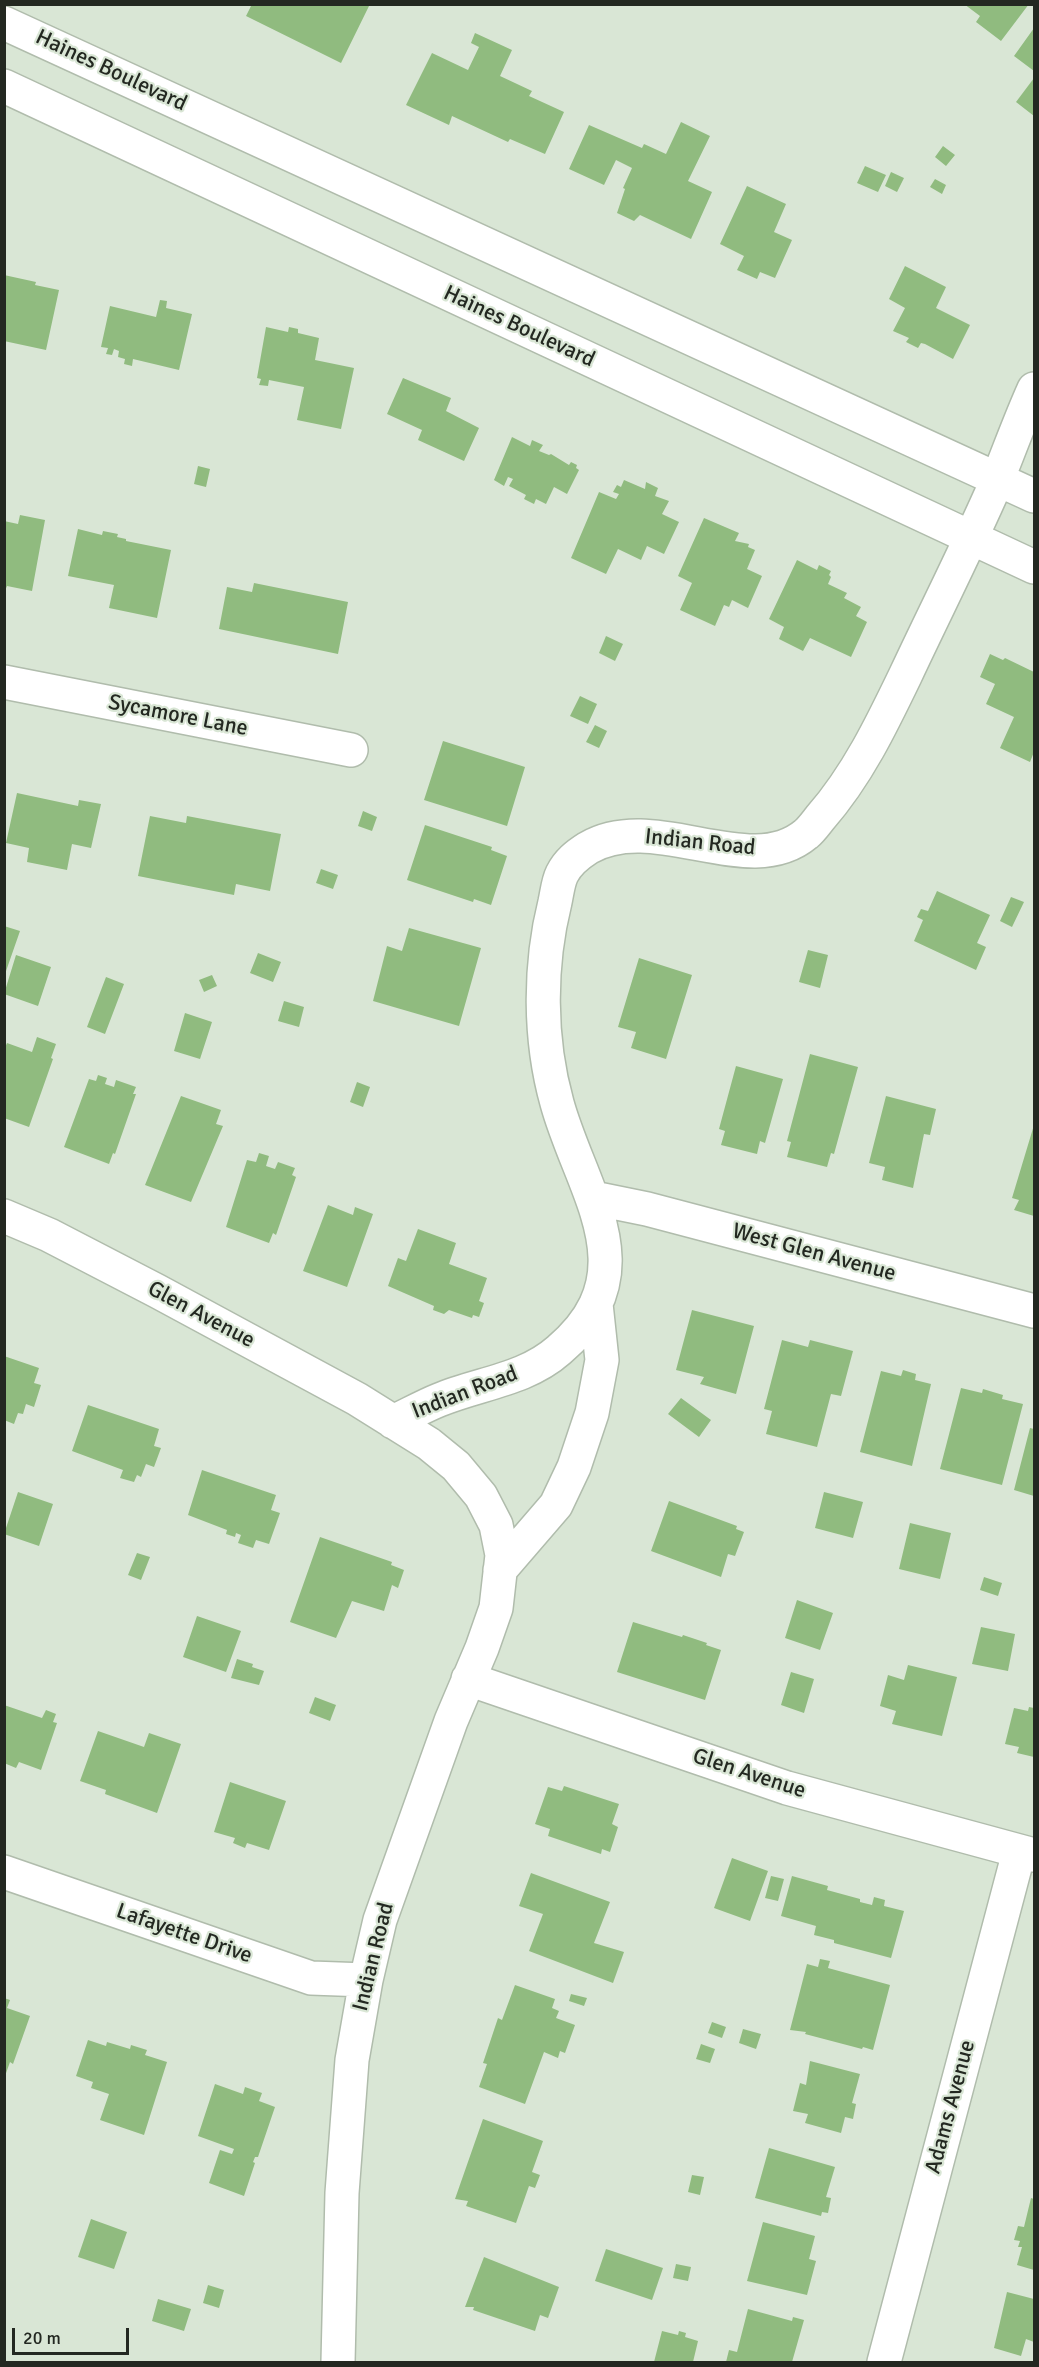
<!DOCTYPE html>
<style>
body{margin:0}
#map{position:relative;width:1039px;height:2367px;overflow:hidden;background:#d9e6d5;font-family:Signika,sans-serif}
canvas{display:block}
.frame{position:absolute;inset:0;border:6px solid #232821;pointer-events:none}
.scale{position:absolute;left:12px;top:2328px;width:117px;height:27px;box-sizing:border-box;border:3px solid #232821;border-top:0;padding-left:8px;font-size:18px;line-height:21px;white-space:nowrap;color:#232821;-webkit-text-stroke:4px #d9e6d5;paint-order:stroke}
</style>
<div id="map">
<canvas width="1039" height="2367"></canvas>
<div class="frame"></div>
<div class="scale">20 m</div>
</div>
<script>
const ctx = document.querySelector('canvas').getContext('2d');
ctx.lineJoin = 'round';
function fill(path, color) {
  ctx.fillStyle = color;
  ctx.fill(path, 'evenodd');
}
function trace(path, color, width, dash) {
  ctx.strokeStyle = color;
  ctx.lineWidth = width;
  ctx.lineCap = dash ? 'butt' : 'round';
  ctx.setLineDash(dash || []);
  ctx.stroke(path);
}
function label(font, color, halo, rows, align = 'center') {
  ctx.font = font + ' Signika,sans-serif';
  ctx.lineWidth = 4.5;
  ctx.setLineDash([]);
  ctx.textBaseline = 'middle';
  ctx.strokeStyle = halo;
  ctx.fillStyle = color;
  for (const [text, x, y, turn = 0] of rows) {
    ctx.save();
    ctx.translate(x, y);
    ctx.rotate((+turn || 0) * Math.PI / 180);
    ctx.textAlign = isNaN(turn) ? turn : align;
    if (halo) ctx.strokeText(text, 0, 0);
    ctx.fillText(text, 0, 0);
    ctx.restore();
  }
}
const building = new Path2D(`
 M252 4H370L341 63 246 16Z
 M964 4H1029L1001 41 976 22 980 16Z
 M1034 28V71L1014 56Z
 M475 33 512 50 500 76 532 91 529 96 564 112 545 154 510 139 508 142 452 116 449 125 406 105 432 53 468 70 479 47 471 43Z
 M1034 78V116L1016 102Z
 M681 122 710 136 688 181 712 192 691 239 640 215 634 221 617 213 625 189 623 188 632 168 616 160 604 185 569 169 589 125 642 148 644 144 666 154Z
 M943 146 955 155 946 166 935 157Z
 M865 166 886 175 878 192 857 183Z
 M891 172 904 178 897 192 885 186Z
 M935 179 946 185 942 194 930 187Z
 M747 186 786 204 774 232 792 240 775 278 760 272 757 279 737 270 744 256 720 244Z
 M905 266 946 287 936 308 970 325 953 359 925 344 921 343 918 348 906 342 909 338 893 331 905 308 889 299Z
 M4 275 36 282 35 285 59 290 46 350 4 341Z
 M160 300 167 301 166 308 192 314 179 370 133 359 132 366 124 364 125 359 118 357 119 351 114 349 112 355 106 354 108 348 101 347 110 306 156 317Z
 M266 327 288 332 289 327 298 329V333L319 338 315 360 354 368 341 429 297 420 304 387 269 380 268 386 259 385 261 379 257 378Z
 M403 378 451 398 446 411 479 428 464 461 418 440 422 430 387 414Z
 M512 437 530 446 532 440 543 445 539 451 549 455 551 454 569 465 571 462 577 465 576 468 579 470 567 494 554 487 546 504 536 499 534 504 524 499 526 495 509 486 513 479 508 477 504 486 494 480Z
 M198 466 210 469 206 487 194 484Z
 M624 480 645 489 646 482 658 488 655 496 669 501 662 514 679 522 664 554 647 546 641 560 618 549 606 574 571 558 599 492 616 499 619 494 613 492 617 485 621 487Z
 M20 515 45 520 32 591 7 586 4 593V521L18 524Z
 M704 518 739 533 735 541 749 544 748 547 755 550 747 569 762 576 748 608 732 600 729 607 724 605 715 626 680 610 692 583 678 576Z
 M78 529 102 535 103 531 118 534 117 537 126 539V541L171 550 157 618 109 608 114 585 68 576Z
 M797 560 817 570 819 565 831 571 829 575 831 577 828 584 847 593 844 598 861 607 856 616 867 622 851 657 810 638 803 651 779 639 784 627 769 619Z
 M254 583 348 602 338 654 219 629 227 587 252 592Z
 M606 636 623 644 615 661 599 653Z
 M990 654 1003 660 1005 658 1034 672V752L1030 762 1000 748 1014 717 986 704 995 684 980 677Z
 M580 696 597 704 588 724 570 716Z
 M595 725 607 731 599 748 586 742Z
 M443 741 525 767 507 826 424 800Z
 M17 793 78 806 79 800 101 804 91 848 72 844 67 870 27 862 29 848 6 843Z
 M363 811 377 817 372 831 358 826Z
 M150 816 186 823 187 816 281 834 270 891 236 884 234 895 138 876Z
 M425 825 492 847 491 850 507 856 491 905 474 899 473 902 407 880Z
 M321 869 338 875 333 889 316 883Z
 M937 891 990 915 977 943 986 947 976 970 914 941 923 920 917 917 921 909 928 911Z
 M1011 897 1024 902 1012 927 1000 921Z
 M4 926 20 931 5 974 4 973Z
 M409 928 481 948 459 1026 373 1001 387 946 402 951Z
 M808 950 828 955 820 988 799 982Z
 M258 953 281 962 273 982 250 973Z
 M16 955 51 967 38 1006 4 994Z
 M639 958 692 975 666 1059 631 1048 636 1032 618 1027Z
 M212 975 217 986 204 992 199 980Z
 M106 977 124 984 105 1034 87 1027Z
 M284 1001 304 1007 299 1027 278 1021Z
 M185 1013 212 1022 200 1059 174 1051Z
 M37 1037 56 1044 51 1058 53 1059 29 1127 4 1118V1050L7 1043 32 1052Z
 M810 1054 858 1067 834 1154 831 1153 827 1167 787 1157 791 1142 787 1141Z
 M736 1066 783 1079 765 1143 760 1141 757 1154 721 1145 725 1131 719 1129Z
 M98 1075 107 1078 105 1084 114 1087 116 1080 136 1087 133 1094H136L115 1154 113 1153 109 1164 64 1147 89 1079 96 1081Z
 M357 1082 370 1087 363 1107 350 1102Z
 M181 1096 221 1110 216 1124 223 1126 191 1202 145 1185Z
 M886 1096 936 1109 930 1135 924 1134 913 1188 882 1180 885 1167 869 1163Z
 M1034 1125V1216L1014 1210 1019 1200 1012 1198Z
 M259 1153 269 1156 266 1166 275 1169 278 1162 295 1168 292 1175 296 1177 276 1235 273 1233 269 1243 226 1227 247 1160 256 1162Z
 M328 1205 353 1215 355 1207 373 1214 347 1287 303 1271Z
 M418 1229 456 1243 449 1264 487 1278 479 1301 484 1303 479 1317 473 1315 472 1318 449 1310 444 1314 433 1310 434 1306 388 1286 398 1258 406 1261Z
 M692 1310 754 1326 736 1394 700 1384 704 1377 676 1370Z
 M782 1340 808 1347 810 1340 853 1351 841 1396 831 1394 817 1447 766 1434 772 1411 764 1409Z
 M4 1356 39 1368 34 1383 41 1385 34 1407 26 1404 23 1414 18 1413 14 1424 4 1420Z
 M903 1370 916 1374 915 1380 931 1384 912 1466 860 1452 881 1371 901 1376Z
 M961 1388 982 1393 983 1389 1003 1395 1002 1399 1023 1404 1002 1485 940 1469Z
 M681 1398 711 1420 699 1437 668 1414Z
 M88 1405 159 1429 154 1446 161 1448 154 1467 146 1464 141 1477 137 1475 134 1482 120 1478 123 1470 72 1451Z
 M1030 1428 1034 1429V1496L1014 1490Z
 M202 1470 276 1495 271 1510 280 1513 269 1544 256 1540 253 1548 238 1543 241 1535 236 1533 235 1537 226 1534 227 1530 188 1515Z
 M18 1492 53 1504 39 1546 4 1534Z
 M824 1492 863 1502 853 1538 815 1528Z
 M669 1501 737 1526 736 1529 744 1532 735 1556 728 1554 721 1577 651 1551Z
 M910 1523 951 1533 940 1579 899 1569Z
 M320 1537 392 1562 391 1565 404 1570 398 1588 392 1585 384 1611 352 1601 336 1638 290 1622Z
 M137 1553 150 1557 141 1580 128 1575Z
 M984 1577 1002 1583 998 1596 980 1590Z
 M797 1600 833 1613 820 1650 785 1638Z
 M197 1616 241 1631 226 1672 183 1657Z
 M633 1622 682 1637 683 1635 707 1643 706 1645 721 1650 705 1700 617 1672Z
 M981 1627 1015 1634 1008 1671 972 1664Z
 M237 1659 253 1664 252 1667 264 1671 259 1685 231 1678Z
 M908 1665 957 1677 942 1736 892 1724 896 1711 880 1706 888 1675 904 1680Z
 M791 1672 814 1679 804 1713 781 1705Z
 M315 1697 336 1705 330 1721 309 1713Z
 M4 1705 42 1718 46 1710 56 1714 53 1722 57 1723 41 1770 19 1762 16 1768 4 1763Z
 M1029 1707 1034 1708V1757L1017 1753 1019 1747 1005 1744 1014 1708 1028 1711Z
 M98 1731 144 1747 149 1733 181 1744 157 1813 105 1794 106 1790 80 1781Z
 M230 1782 286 1801 269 1850 247 1843 245 1848 233 1843 235 1838 214 1832Z
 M564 1786 619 1804 612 1824 618 1827 610 1852 602 1849 601 1854 548 1836 550 1829 535 1824 548 1787 562 1791Z
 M732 1858 768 1871 750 1921 714 1908Z
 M531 1873 610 1902 594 1943 624 1952 613 1983 529 1951 543 1914 519 1906Z
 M771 1876 784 1879 778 1901 765 1898Z
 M792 1876 828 1886 827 1890 860 1899V1902L872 1905 874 1897 885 1900 884 1906 904 1911 891 1958 834 1943V1940L814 1935 816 1926 781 1916Z
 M820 1959 830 1961 828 1968 890 1985 873 2050 863 2047 862 2049 805 2034 806 2032 790 2030 807 1964 818 1967Z
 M515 1985 555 1999 552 2008 559 2011 556 2018 575 2025 565 2053 560 2051 558 2058 544 2052 525 2104 479 2087 487 2064 483 2063 498 2018 502 2020Z
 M571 1994 587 1998 584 2006 569 2001Z
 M4 1998 10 2000 7 2008 30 2016 13 2064 10 2062 5 2076Z
 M712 2022 726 2027 722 2038 708 2033Z
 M743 2029 761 2034 756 2049 739 2043Z
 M88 2040 106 2046 107 2042 130 2049 131 2045 147 2050 145 2055 167 2062 144 2135 100 2120 109 2094 91 2088 93 2082 76 2076Z
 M701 2044 715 2049 710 2063 696 2059Z
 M810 2061 860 2074 852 2103 856 2104 853 2119 845 2117 841 2133 805 2123 808 2114 793 2111 800 2083 806 2085Z
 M215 2084 243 2094 245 2087 262 2093 259 2101 275 2107 258 2157H255L253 2162 255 2163 244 2196 209 2183 220 2150 232 2154 234 2149 198 2136Z
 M483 2119 543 2141 532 2172 540 2175 535 2188 529 2186 516 2223 466 2206 468 2201 455 2199Z
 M769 2148 835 2167 826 2197 831 2198 828 2213 822 2212 821 2216 755 2198Z
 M692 2175 704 2177 700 2195 688 2192Z
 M1031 2198 1034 2199V2270L1017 2265 1022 2247H1018L1020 2241 1014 2240 1018 2226 1024 2227Z
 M91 2219 127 2232 114 2269 78 2257Z
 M763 2222 815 2236 809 2259 816 2261 807 2295 747 2281Z
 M606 2249 663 2268 652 2300 595 2281Z
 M484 2257 559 2287 548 2318 540 2315 535 2331 473 2310 474 2307H465Z
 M676 2264 691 2267 688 2281 673 2278Z
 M208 2285 224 2290 219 2308 203 2303Z
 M1007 2292 1034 2299V2342L1026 2339 1021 2356 994 2348Z
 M158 2299 191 2309 184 2331 152 2321Z
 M748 2309 792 2321 793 2317 804 2320 792 2362H726L729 2350 737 2352Z
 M662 2331 678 2335 679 2331 686 2333 685 2337 698 2341 693 2362H654Z`);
const minor = new Path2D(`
 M4 23 1034 496
 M4 86 1034 567
 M4 682 351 750
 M593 1198 647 1209 1034 1311
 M4 1216 49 1235 157 1291 357 1399 429 1444 456 1466 481 1496 496 1525 502 1555 496 1608 482 1648 451 1721 380 1920 366 1980 352 2060 342 2193 338 2362
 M393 1422C408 1415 424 1406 439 1400 480 1383 525 1380 559 1350 651 1272 581 1191 557 1103 539 1039 539 966 555 902 557 893 558 882 562 874 568 862 577 855 588 848 655 809 749 882 806 834 811 830 816 823 820 818 857 776 882 724 906 674 936 610 968 547 996 483 1009 451 1020 420 1034 389
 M500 1570 556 1505 574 1467 592 1413 602 1360 596 1304
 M468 1679 787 1788 1034 1855
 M4 1872 311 1978 366 1980
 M884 2362 1019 1852`);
const streetNames = [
 ["Haines Boulevard",111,71,25],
 ["Haines Boulevard",519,327,25],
 ["Sycamore Lane",178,716,11],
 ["Indian Road",700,843,6],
 ["West Glen Avenue",814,1253,15],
 ["Glen Avenue",201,1315,28],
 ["Indian Road",465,1393,-21],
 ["Glen Avenue",749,1774,18],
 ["Lafayette Drive",184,1934,19],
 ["Indian Road",374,1957,-76],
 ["Adams Avenue",951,2107,-75]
];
fill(building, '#90bb7f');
trace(minor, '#b0bcac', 36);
trace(minor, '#fff', 33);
label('22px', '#232821', '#d9e6d5', streetNames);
</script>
